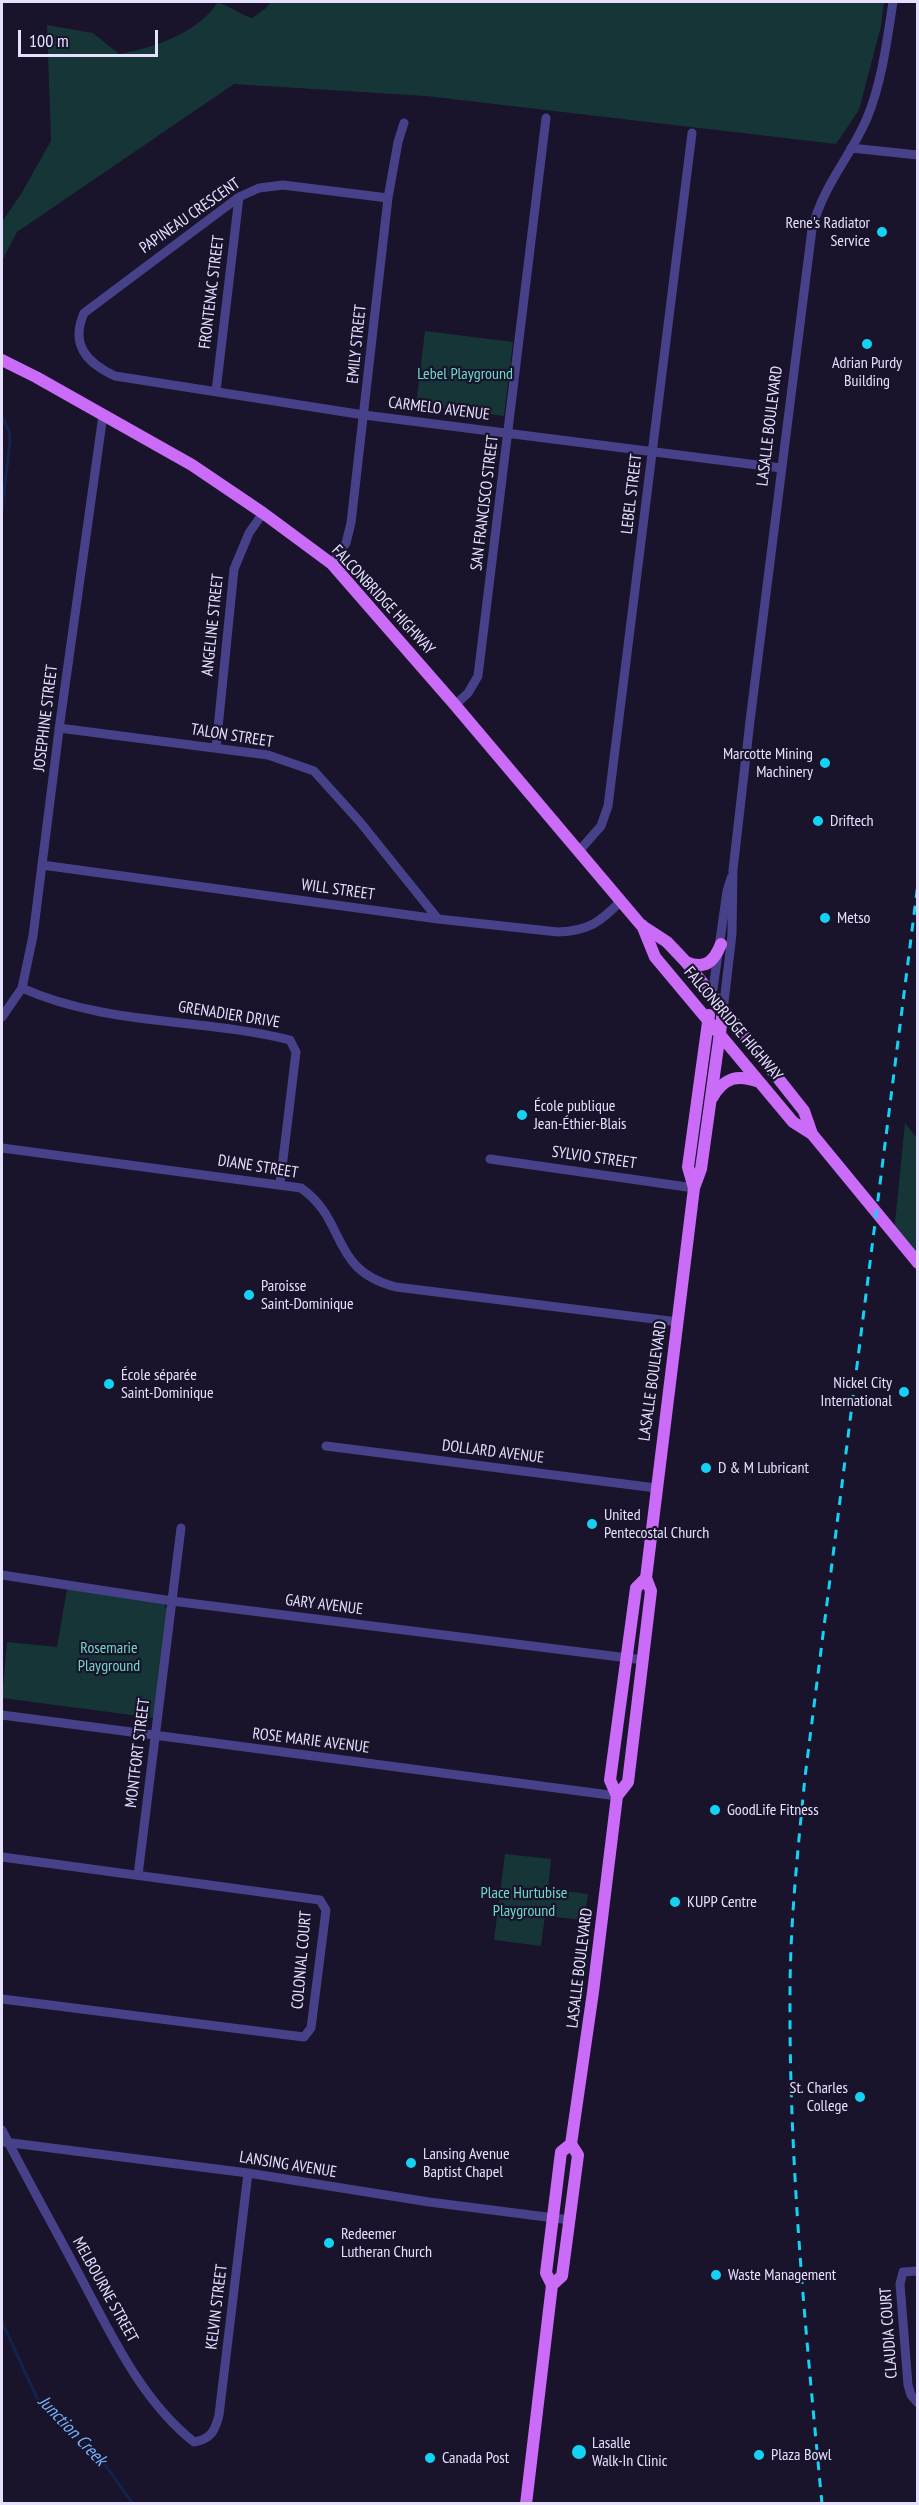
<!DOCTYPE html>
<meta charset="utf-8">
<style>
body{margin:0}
#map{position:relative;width:919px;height:2505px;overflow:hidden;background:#19132c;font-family:"PT Sans Narrow",sans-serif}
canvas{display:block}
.frame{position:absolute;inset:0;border:3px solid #e5e0fe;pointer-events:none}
.scale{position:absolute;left:18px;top:30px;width:140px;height:27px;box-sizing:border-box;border:3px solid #e5e0fe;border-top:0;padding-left:8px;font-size:18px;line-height:21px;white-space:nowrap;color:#e5e0fe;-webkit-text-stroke:4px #19132c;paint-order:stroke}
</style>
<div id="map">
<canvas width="919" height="2505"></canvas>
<div class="frame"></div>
<div class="scale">100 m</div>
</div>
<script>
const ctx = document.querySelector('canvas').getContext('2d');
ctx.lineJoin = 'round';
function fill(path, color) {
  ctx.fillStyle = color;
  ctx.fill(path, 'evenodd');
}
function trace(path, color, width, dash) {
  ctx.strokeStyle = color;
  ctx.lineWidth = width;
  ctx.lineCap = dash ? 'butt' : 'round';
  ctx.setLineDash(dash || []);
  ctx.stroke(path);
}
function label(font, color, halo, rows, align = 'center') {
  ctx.font = font + ' "PT Sans Narrow",sans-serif';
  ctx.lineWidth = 4.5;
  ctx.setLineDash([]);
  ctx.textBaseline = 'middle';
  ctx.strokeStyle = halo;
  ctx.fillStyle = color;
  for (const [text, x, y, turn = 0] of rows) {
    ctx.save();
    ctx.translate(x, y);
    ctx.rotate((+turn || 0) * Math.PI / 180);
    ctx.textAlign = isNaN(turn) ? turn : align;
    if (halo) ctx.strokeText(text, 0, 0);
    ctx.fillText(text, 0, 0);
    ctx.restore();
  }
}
const green = new Path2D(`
 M271 2H884L881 26 859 110 836 144 426 96 234 84 17 232 2 261V222L21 194 51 141 47 25 93 33 119 54C153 48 198 33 217 3 230 5 238 14 252 18L266 8Z
 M425 331 513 342 504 416 416 405Z
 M905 1123 917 1138V1263L894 1233Z
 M67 1589 164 1604 167 1610 154 1718 2 1698 7 1642 57 1647Z
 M505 1854 551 1859 548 1889 588 1894 584 1920 545 1916 541 1946 494 1940Z`);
const stream = new Path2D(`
 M2 417 9 431 10 441 2 510
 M2 2322 37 2398 101 2459 133 2504`);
const minor = new Path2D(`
 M851 148 918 155
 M388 198 283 185 259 188 239 197 84 313C70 345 87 363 115 376L364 415 781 468
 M216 391 239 197
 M332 564 346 543 351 523 388 198 398 142 404 123
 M455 705 468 693 478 676 546 118
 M59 728 268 755 314 771 360 822 438 919
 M216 748 234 569 249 533 263 513
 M579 851 601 826 608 806 692 133
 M42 865 438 919 558 932C589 931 600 922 621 901
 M22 988C106 1026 202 1018 290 1040L296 1052 280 1184
 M712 996 727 891 731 878
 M723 1011 732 934 733 870 750 721 812 229C824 183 850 158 867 118 882 82 887 40 893 2
 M2 1017 22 988 33 936 60 722 103 415
 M2 1148 301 1188C348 1221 329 1270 396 1287L678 1322
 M490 1159 694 1188
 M326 1446 656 1488
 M2 1575 172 1601 644 1660
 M2 1715 617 1796
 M2 1857 320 1900 326 1910 311 2028 304 2037 2 1999
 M138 1875 181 1528
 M2 2130C27 2179 54 2227 80 2276 111 2334 141 2400 194 2442 211 2439 215 2431 219 2415L248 2173
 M4 2142 248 2173 429 2202 570 2220
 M918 2271 903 2272 900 2284 908 2385 911 2395 918 2403`);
const major = new Path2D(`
 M2 360 36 377 192 465 263 513 332 564 455 705 641 925 667 942 686 962 804 1111 812 1134 918 1263
 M642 925 655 957 793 1122 812 1134
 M686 962C705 970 714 962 721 944
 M712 1098C724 1077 738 1074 759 1082
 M694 1188 688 1167 709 1015
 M617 1796 628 1782 651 1591 646 1578 694 1188 701 1169 723 1011
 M552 2285 562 2276 578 2155 571 2144 593 1992 617 1796 610 1780 636 1588 646 1578
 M526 2504 552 2285 546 2273 561 2152 571 2144`);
const rail = new Path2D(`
 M822 2504C806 2334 789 2165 790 1995 790 1922 798 1849 805 1777L918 883`);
const markers = [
 [882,232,6,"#15d2f4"],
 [867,344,6,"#15d2f4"],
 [825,763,6,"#15d2f4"],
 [818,821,6,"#15d2f4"],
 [825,918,6,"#15d2f4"],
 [522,1115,6,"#15d2f4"],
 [249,1295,6,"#15d2f4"],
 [109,1384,6,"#15d2f4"],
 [904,1392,6,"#15d2f4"],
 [706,1468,6,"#15d2f4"],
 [592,1524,6,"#15d2f4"],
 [715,1810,6,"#15d2f4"],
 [675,1902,6,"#15d2f4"],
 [860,2097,6,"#15d2f4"],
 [411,2163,6,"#15d2f4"],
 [329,2243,6,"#15d2f4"],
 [716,2275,6,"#15d2f4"],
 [579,2452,8,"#15d2f4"],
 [759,2455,6,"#15d2f4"],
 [430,2458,6,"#15d2f4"]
];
const streetNames = [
 ["PAPINEAU CRESCENT",190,216,-35],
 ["FRONTENAC STREET",212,292,-83],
 ["EMILY STREET",357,344,-84],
 ["CARMELO AVENUE",439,409,7],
 ["LASALLE BOULEVARD",770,426,-83],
 ["LEBEL STREET",632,494,-83],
 ["SAN FRANCISCO STREET",485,503,-83],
 ["FALCONBRIDGE HIGHWAY",383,600,47],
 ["ANGELINE STREET",213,625,-84],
 ["JOSEPHINE STREET",46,718,-83],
 ["TALON STREET",232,736,9],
 ["WILL STREET",338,890,8],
 ["GRENADIER DRIVE",229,1015,9],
 ["FALCONBRIDGE HIGHWAY",733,1024,50],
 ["SYLVIO STREET",594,1158,8],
 ["DIANE STREET",258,1167,9],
 ["LASALLE BOULEVARD",653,1381,-82],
 ["DOLLARD AVENUE",493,1452,7],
 ["GARY AVENUE",324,1605,7],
 ["ROSE MARIE AVENUE",311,1741,7],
 ["MONTFORT STREET",138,1753,-83],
 ["COLONIAL COURT",302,1960,-85],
 ["LASALLE BOULEVARD",580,1968,-83],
 ["LANSING AVENUE",288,2165,9],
 ["MELBOURNE STREET",105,2290,61],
 ["KELVIN STREET",217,2307,-83],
 ["CLAUDIA COURT",889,2333,-94]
];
const poiNames = [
 ["Rene's Radiator",870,223,"right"],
 ["Service",870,241,"right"],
 ["Adrian Purdy",867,363,"center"],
 ["Building",867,381,"center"],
 ["Marcotte Mining",813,754,"right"],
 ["Machinery",813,772,"right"],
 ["Driftech",830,821],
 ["Metso",837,918],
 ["École publique",534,1106],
 ["Jean-Éthier-Blais",534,1124],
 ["Paroisse",261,1286],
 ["Saint-Dominique",261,1304],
 ["École séparée",121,1375],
 ["Saint-Dominique",121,1393],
 ["Nickel City",892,1383,"right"],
 ["International",892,1401,"right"],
 ["D & M Lubricant",718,1468],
 ["United",604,1515],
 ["Pentecostal Church",604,1533],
 ["GoodLife Fitness",727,1810],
 ["KUPP Centre",687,1902],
 ["St. Charles",848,2088,"right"],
 ["College",848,2106,"right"],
 ["Lansing Avenue",423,2154],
 ["Baptist Chapel",423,2172],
 ["Redeemer",341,2234],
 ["Lutheran Church",341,2252],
 ["Waste Management",728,2275],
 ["Lasalle",592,2443],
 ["Walk-In Clinic",592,2461],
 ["Plaza Bowl",771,2455],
 ["Canada Post",442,2458]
];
const parkNames = [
 ["Lebel Playground",465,374],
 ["Rosemarie",109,1648],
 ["Playground",109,1666],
 ["Place Hurtubise",524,1893],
 ["Playground",524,1911]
];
const waterNames = [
 ["Junction Creek",72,2431,46]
];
fill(green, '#163536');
trace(stream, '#10244e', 3);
trace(minor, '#474189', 9);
trace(major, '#cb6cf8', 12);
trace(rail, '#15d2f4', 3, [9, 8]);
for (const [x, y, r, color] of markers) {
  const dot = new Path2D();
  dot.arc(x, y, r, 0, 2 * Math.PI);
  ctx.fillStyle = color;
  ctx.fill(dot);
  trace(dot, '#19132c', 2);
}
label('16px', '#e5e0fe', '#19132c', streetNames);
label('16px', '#e5e0fe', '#19132c', poiNames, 'left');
label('16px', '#6ddcc6', '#19132c', parkNames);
label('italic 18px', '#73b3f9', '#19132c', waterNames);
</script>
